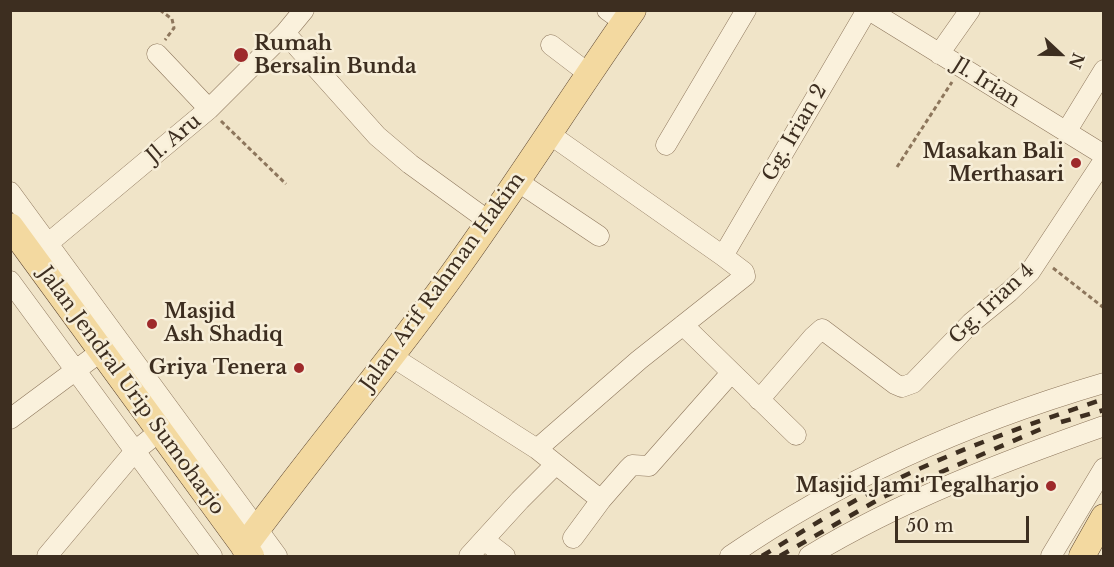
<!DOCTYPE html>
<style>
body{margin:0}
#map{position:relative;width:1114px;height:567px;overflow:hidden;background:#f0e4c8;font-family:"Libre Baskerville",serif}
canvas{display:block}
.frame{position:absolute;inset:0;border:12px solid #3d2e20;pointer-events:none}
.north{position:absolute;left:1030px;top:24px;width:60px;height:60px;-webkit-text-stroke:4px #f7eed8;paint-order:stroke;rotate:112deg;font-size:16px;font-weight:700;line-height:24px;text-align:center;color:#3d2e20}
.north::after{content:'';display:block;margin:auto;width:21px;height:27px;background:#3d2e20;clip-path:polygon(50% 0,100% 100%,50% 72%,0 100%)}
.scale{position:absolute;left:895px;top:516px;width:134px;height:27px;box-sizing:border-box;border:3px solid #3d2e20;border-top:0;padding-left:8px;font-size:18px;line-height:21px;white-space:nowrap;color:#3d2e20;-webkit-text-stroke:4px #f7eed8;paint-order:stroke}
</style>
<div id="map">
<canvas width="1114" height="567"></canvas>
<div class="frame"></div>
<div class="north">N</div>
<div class="scale">50 m</div>
</div>
<script>
const ctx = document.querySelector('canvas').getContext('2d');
ctx.lineJoin = 'round';
function trace(path, color, width, dash) {
  ctx.strokeStyle = color;
  ctx.lineWidth = width;
  ctx.lineCap = dash ? 'butt' : 'round';
  ctx.setLineDash(dash || []);
  ctx.stroke(path);
}
function label(font, color, halo, rows, align = 'center') {
  ctx.font = font + ' "Libre Baskerville",serif';
  ctx.lineWidth = 5;
  ctx.setLineDash([]);
  ctx.textBaseline = 'middle';
  ctx.strokeStyle = halo;
  ctx.fillStyle = color;
  for (const [text, x, y, turn = 0] of rows) {
    ctx.save();
    ctx.translate(x, y);
    ctx.rotate((+turn || 0) * Math.PI / 180);
    ctx.textAlign = isNaN(turn) ? turn : align;
    if (halo) ctx.strokeText(text, 0, 0);
    ctx.fillText(text, 0, 0);
    ctx.restore();
  }
}
const path = new Path2D(`
 M160 10 172 19 174 28 165 40
 M221 121 286 184
 M897 167 952 82
 M1053 268 1104 308`);
const minor = new Path2D(`
 M607 10 625 23
 M869 10 1104 155
 M285 33 377 136 410 164 490 222
 M551 45 589 74
 M157 54 209 109
 M939 54 970 10
 M1066 132 1104 70
 M666 145 746 10
 M517 181 599 236
 M10 192 277 556
 M39 251 209 109 285 33 304 10
 M723 256 867 10
 M10 281 212 556
 M683 325 796 435
 M391 356 537 449 601 500
 M759 400 813 337 822 329 895 384 902 387 913 383 971 323 1009 292 1030 272 1104 160
 M10 419 111 344
 M537 449 639 360 745 276 744 272 723 256 548 133
 M573 538 601 500 628 469 632 465 649 466 731 373
 M484 540 505 556
 M47 556 135 451 160 431
 M469 556 520 500 556 464
 M730 556C843 478 971 422 1104 383
 M809 556C902 500 1002 462 1104 426
 M1051 556 1104 468`);
const major = new Path2D(`
 M10 226 251 556
 M244 547C307 461 375 380 438 294 506 202 567 104 633 10
 M1082 556 1104 517`);
const rail = new Path2D(`
 M1061 422 1104 410
 M762 556C800 533 838 509 877 489 950 452 1026 425 1104 399
 M780 556 883 497 1041 429`);
const markers = [
 [241,55,8,"#9e2a2b"],
 [1076,163,6,"#9e2a2b"],
 [152,324,6,"#9e2a2b"],
 [299,368,6,"#9e2a2b"],
 [1051,486,6,"#9e2a2b"]
];
const poiNames = [
 ["Rumah",254,44,"left"],
 ["Bersalin Bunda",254,67,"left"],
 ["Masakan Bali",1064,152],
 ["Merthasari",1064,175],
 ["Masjid",164,312,"left"],
 ["Ash Shadiq",164,335,"left"],
 ["Griya Tenera",287,368],
 ["Masjid Jami Tegalharjo",1039,486]
];
const streetNames = [
 ["Jl. Irian",986,83,32],
 ["Gg. Irian 2",795,133,-60],
 ["Jl. Aru",174,139,-40],
 ["Jalan Arif Rahman Hakim",443,282,-54],
 ["Gg. Irian 4",992,304,-43],
 ["Jalan Jendral Urip Sumoharjo",131,391,54]
];
trace(minor, '#8d765c', 21);
trace(major, '#5b4430', 27);
trace(path, '#8d765c', 3, [4.5, 3]);
trace(minor, '#faf1dc', 20);
trace(major, '#f3d9a0', 26);
trace(rail, '#3d2e20', 4.5, [10, 10]);
for (const [x, y, r, color] of markers) {
  const dot = new Path2D();
  dot.arc(x, y, r, 0, 2 * Math.PI);
  ctx.fillStyle = color;
  ctx.fill(dot);
  trace(dot, '#f7eed8', 2);
}
label('bold 20px', '#3d2e20', '#f7eed8', poiNames, 'right');
label('20px', '#3d2e20', '#f7eed8', streetNames);
</script>
